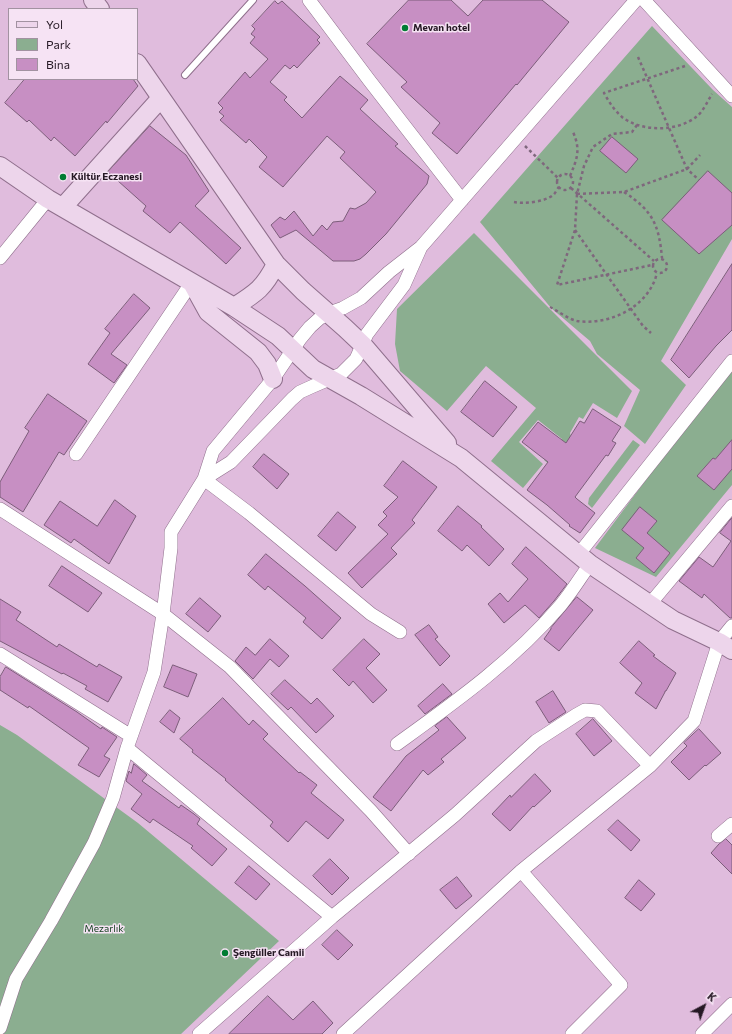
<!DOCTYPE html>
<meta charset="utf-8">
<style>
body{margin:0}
#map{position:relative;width:732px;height:1034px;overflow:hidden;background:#e0bcdd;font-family:Commissioner,sans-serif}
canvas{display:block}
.legend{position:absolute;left:8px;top:8px;width:130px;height:72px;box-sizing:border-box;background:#f6e3f4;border:1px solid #a292a1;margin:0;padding:5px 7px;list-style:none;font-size:12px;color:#251824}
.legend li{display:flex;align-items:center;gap:8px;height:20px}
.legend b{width:20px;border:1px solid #a292a1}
.north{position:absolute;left:684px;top:986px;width:40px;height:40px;-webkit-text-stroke:3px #f6e3f4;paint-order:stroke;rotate:41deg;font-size:11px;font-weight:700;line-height:16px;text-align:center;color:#251824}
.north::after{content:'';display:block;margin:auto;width:14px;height:18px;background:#251824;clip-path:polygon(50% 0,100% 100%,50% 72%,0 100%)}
</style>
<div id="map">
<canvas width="732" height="1034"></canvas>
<ul class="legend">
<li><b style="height:5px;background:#edd5eb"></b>Yol</li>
<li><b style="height:11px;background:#8bae90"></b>Park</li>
<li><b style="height:11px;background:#c78fc3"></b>Bina</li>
</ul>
<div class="north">K</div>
</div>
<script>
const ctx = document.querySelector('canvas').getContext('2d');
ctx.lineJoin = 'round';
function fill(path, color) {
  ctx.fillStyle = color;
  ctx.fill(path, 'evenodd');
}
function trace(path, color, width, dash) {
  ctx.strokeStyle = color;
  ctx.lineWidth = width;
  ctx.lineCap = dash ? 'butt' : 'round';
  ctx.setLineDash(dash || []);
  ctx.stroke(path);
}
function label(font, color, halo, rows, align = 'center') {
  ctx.font = font + ' Commissioner,sans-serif';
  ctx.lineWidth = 3;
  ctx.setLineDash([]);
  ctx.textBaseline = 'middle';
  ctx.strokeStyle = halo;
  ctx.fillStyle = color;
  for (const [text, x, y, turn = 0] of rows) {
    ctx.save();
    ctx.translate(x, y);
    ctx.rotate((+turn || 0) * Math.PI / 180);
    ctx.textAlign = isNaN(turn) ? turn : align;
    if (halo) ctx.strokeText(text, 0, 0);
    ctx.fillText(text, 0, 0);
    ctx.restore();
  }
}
const green = new Path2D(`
 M652 26 713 90 732 107V239L661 361 686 385 645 444 624 426 640 390 597 354 590 341 551 308 480 222Z
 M474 233 632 391 617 418 593 403 583 419 579 417 570 433 573 444 559 473 544 460 562 439 538 420 519 442 543 464 523 488 491 461 536 408 486 366 447 411 400 371 395 344 397 309Z
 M732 365V485L656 577 595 548Z
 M633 440 640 445 592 508 588 504 589 498Z
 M0 725 17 735 138 823 279 941 181 1034H0Z`);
const building = new Path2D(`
 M409 0H451L468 16 483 0H542L569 22 517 85 516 84 457 154 432 133 440 123 401 87 407 82 367 44Z
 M275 1 278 4 282 1 320 37 317 40 320 43 297 68 294 65 290 69 285 65 270 82 287 97 284 100 302 118 340 76 368 100 360 109 398 144 395 146 429 176 427 184 386 234 366 254 360 259 354 261H333L296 230 280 238 271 225 280 217 285 220 294 211 313 236 322 225 327 230 333 222 343 221 350 208 355 209 366 203 376 192 340 158 345 152 327 136 283 187 259 167 267 157 249 139 246 143 220 120 224 116 219 112 223 108 218 103 245 72 250 78 268 59 250 43 255 37 251 34 255 29 252 26Z
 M25 79H133L138 86 107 123 106 121 75 156 54 137 51 141 29 120 27 122 5 103Z
 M150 126 186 155 209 191 195 206 241 248 226 264 180 222 170 233 143 211 146 206 108 172Z
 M612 137 638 159 626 173 600 151Z
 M708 171 732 193V225L699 254 662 220Z
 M732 264V330L716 346 689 378 671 360Z
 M134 294 150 308 111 354 127 365 114 383 88 364 110 333 105 329Z
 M485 381 517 407 493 437 461 412Z
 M48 394 87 421 64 455 59 452 23 512 0 497V482L29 431 25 428Z
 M593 409 621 427 612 441 616 443 608 456 606 455 575 497 577 499 595 513 580 533 569 526 570 525 547 505 527 490 548 462 522 442 538 422 566 443 580 421 584 423Z
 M732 440V469L714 490 697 476 713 458 715 459Z
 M264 454 289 474 277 489 253 467Z
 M403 461 437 487 412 520 415 523 391 548 397 554 362 588 348 573 388 534 378 525 387 516 383 512 398 497 384 486Z
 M115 500 136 516 109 564 74 539 71 543 44 525 60 501 97 526Z
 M458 506 482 526 481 527 504 549 489 566 467 545 462 551 438 531Z
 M640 507 657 521 647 533 670 553 654 573 636 558 644 548 622 530Z
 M338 512 356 527 336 551 318 536Z
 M732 518V618H730L704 594 702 598 679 581 699 557 713 567 731 541 720 533Z
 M526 547 567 584 554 601 539 618 525 605 504 623 488 604 500 593 508 602 528 579 512 564Z
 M266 554 305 586 341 618 322 639 303 622 306 618 268 586 265 590 248 575Z
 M62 566 102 593 88 612 49 586Z
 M577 597 593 610 559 651 544 639 551 629V628Z
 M200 598 221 616 208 632 186 614Z
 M0 599 21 612 16 620 57 647 59 644 97 667 99 664 122 677 108 702 85 689 87 686 63 673 62 674 0 641Z
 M429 625 438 637 435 639 450 656 440 666 415 635Z
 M270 639 289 656 279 667 270 659 253 679 235 661 246 647 255 655Z
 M364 639 380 654 366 668 387 690 373 703 353 681 349 686 333 670Z
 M639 641 655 655 653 656 676 673 666 691H665V692L656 709 635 693 642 683 620 663Z
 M173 665 197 674 188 697 164 687Z
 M6 667 77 712 101 729 102 727 117 737 104 756 110 759 99 777 78 765 89 748 29 706 28 708 0 690V677Z
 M285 680 311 704 317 698 334 716 316 733 291 707 288 710 271 694Z
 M443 684 452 694 425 714 418 706Z
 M553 691 566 712 549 723 536 702Z
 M223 698 249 725 253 720 268 734 263 739 299 773 300 772 317 785 311 793 344 820 328 839 306 821 288 842 270 826 273 822 225 780 226 779 192 752 193 750 180 739Z
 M170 710 180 718 174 733 160 722Z
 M447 717 466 738 441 759 444 762 428 775 423 770 391 811 373 797 406 756 439 730 435 726Z
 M593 719 612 741 594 756 576 734Z
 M699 729 721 753 706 766 705 765 689 780 671 762 687 746 684 743Z
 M134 764 147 775 142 781 179 808 181 805 194 814 200 819 197 824 227 849 212 866 191 848 193 846 153 819 150 823 131 809 142 794 126 781 129 771 131 773Z
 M535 774 551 791 534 807 533 806 510 831 492 814 510 795 511 797Z
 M618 820 640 840 631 851 608 830Z
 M726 839 732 845V874L711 853 719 844Z
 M330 859 349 878 332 895 313 876Z
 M249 866 270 884 256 900 235 883Z
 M457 877 472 896 456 909 440 890Z
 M639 880 655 894 641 911 625 898Z
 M337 930 353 945 338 960 322 945Z
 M268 996 293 1020 313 1001 333 1023 322 1034H229Z`);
const path = new Path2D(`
 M638 57 687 169 699 180
 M685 66 604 93C609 102 614 110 622 117 641 132 677 132 696 117 703 112 707 102 712 94
 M637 125 632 132 612 134 593 147 584 166 577 194 575 230 557 285 652 265
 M525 146 558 178
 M557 182a8 8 0 1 1 16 0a8 8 0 1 1-16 0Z
 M570 176C577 159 581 150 573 132
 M571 188 654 261
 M624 192C653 211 659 225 662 258
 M577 194 624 192 687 169 700 155
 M514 202C524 204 545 202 553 195 555 194 557 189 559 187
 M575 230 643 326 651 333
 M653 266a7 7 0 1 1 14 0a7 7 0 1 1-14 0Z
 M550 307C558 311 568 319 577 321 606 325 640 311 653 284 655 281 656 276 657 273`);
const lane = new Path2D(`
 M185 75 253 0`);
const street = new Path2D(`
 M309 0 369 80 462 200
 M644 0 732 96
 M0 258 48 199
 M76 454 192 282
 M204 479 231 462 292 399 300 392 311 387 341 374 356 359 367 334 404 285 420 249
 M204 479 249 513 371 614 400 632
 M0 509 163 614 230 667 371 811 409 854
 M578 555 732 361
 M649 605 732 506
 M0 654 131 736
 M397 744C455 702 513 661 560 606 571 593 580 578 590 564
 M127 748 332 917
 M718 836 732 824
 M521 871 621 985 572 1034
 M0 1028 16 979 51 921 94 843 113 798 127 748 154 672 163 614 171 548V532L204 479 213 451 273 379 300 339 310 327 320 318 329 313 343 308 361 298 389 272 421 247 636 0
 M199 1034 332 917 455 815 536 741 576 715 585 710 597 711 650 766
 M343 1034 521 871 650 766 694 721 719 642 732 626
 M702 1034 732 1004`);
const secondary = new Path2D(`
 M93 0 100 9
 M137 63 276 264 303 291 345 328 363 345 447 443
 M0 166 48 199 234 307 278 336 313 369 361 396 461 458 590 564 673 620 719 642 732 650
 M63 207 161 98
 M192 283 208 312 258 352 267 364 273 379
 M234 307C256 293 264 288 276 264`);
const markers = [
 [405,28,4,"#007c33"],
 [63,177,4,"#007c33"],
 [225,953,4,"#007c33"]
];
const poiNames = [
 ["Mevan hotel",413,28],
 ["Kültür Eczanesi",71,177],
 ["Şengüller Camii",233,953]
];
const parkNames = [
 ["Mezarlık",104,929]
];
fill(green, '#8bae90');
fill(building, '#c78fc3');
trace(building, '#7c5d7a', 1);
trace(lane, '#8f6f8c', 8);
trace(street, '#8f6f8c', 14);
trace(secondary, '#8f6f8c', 20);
trace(path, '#7f677d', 2.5, [3, 3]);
trace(lane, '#fff', 6);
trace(street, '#fff', 13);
trace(secondary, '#edd5eb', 18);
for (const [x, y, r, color] of markers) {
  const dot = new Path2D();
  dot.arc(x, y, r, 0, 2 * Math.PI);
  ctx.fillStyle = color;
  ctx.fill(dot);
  trace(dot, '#f6e3f4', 1.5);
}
label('bold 10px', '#251824', '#f6e3f4', poiNames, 'left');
label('10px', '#154221', '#f6e3f4', parkNames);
</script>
